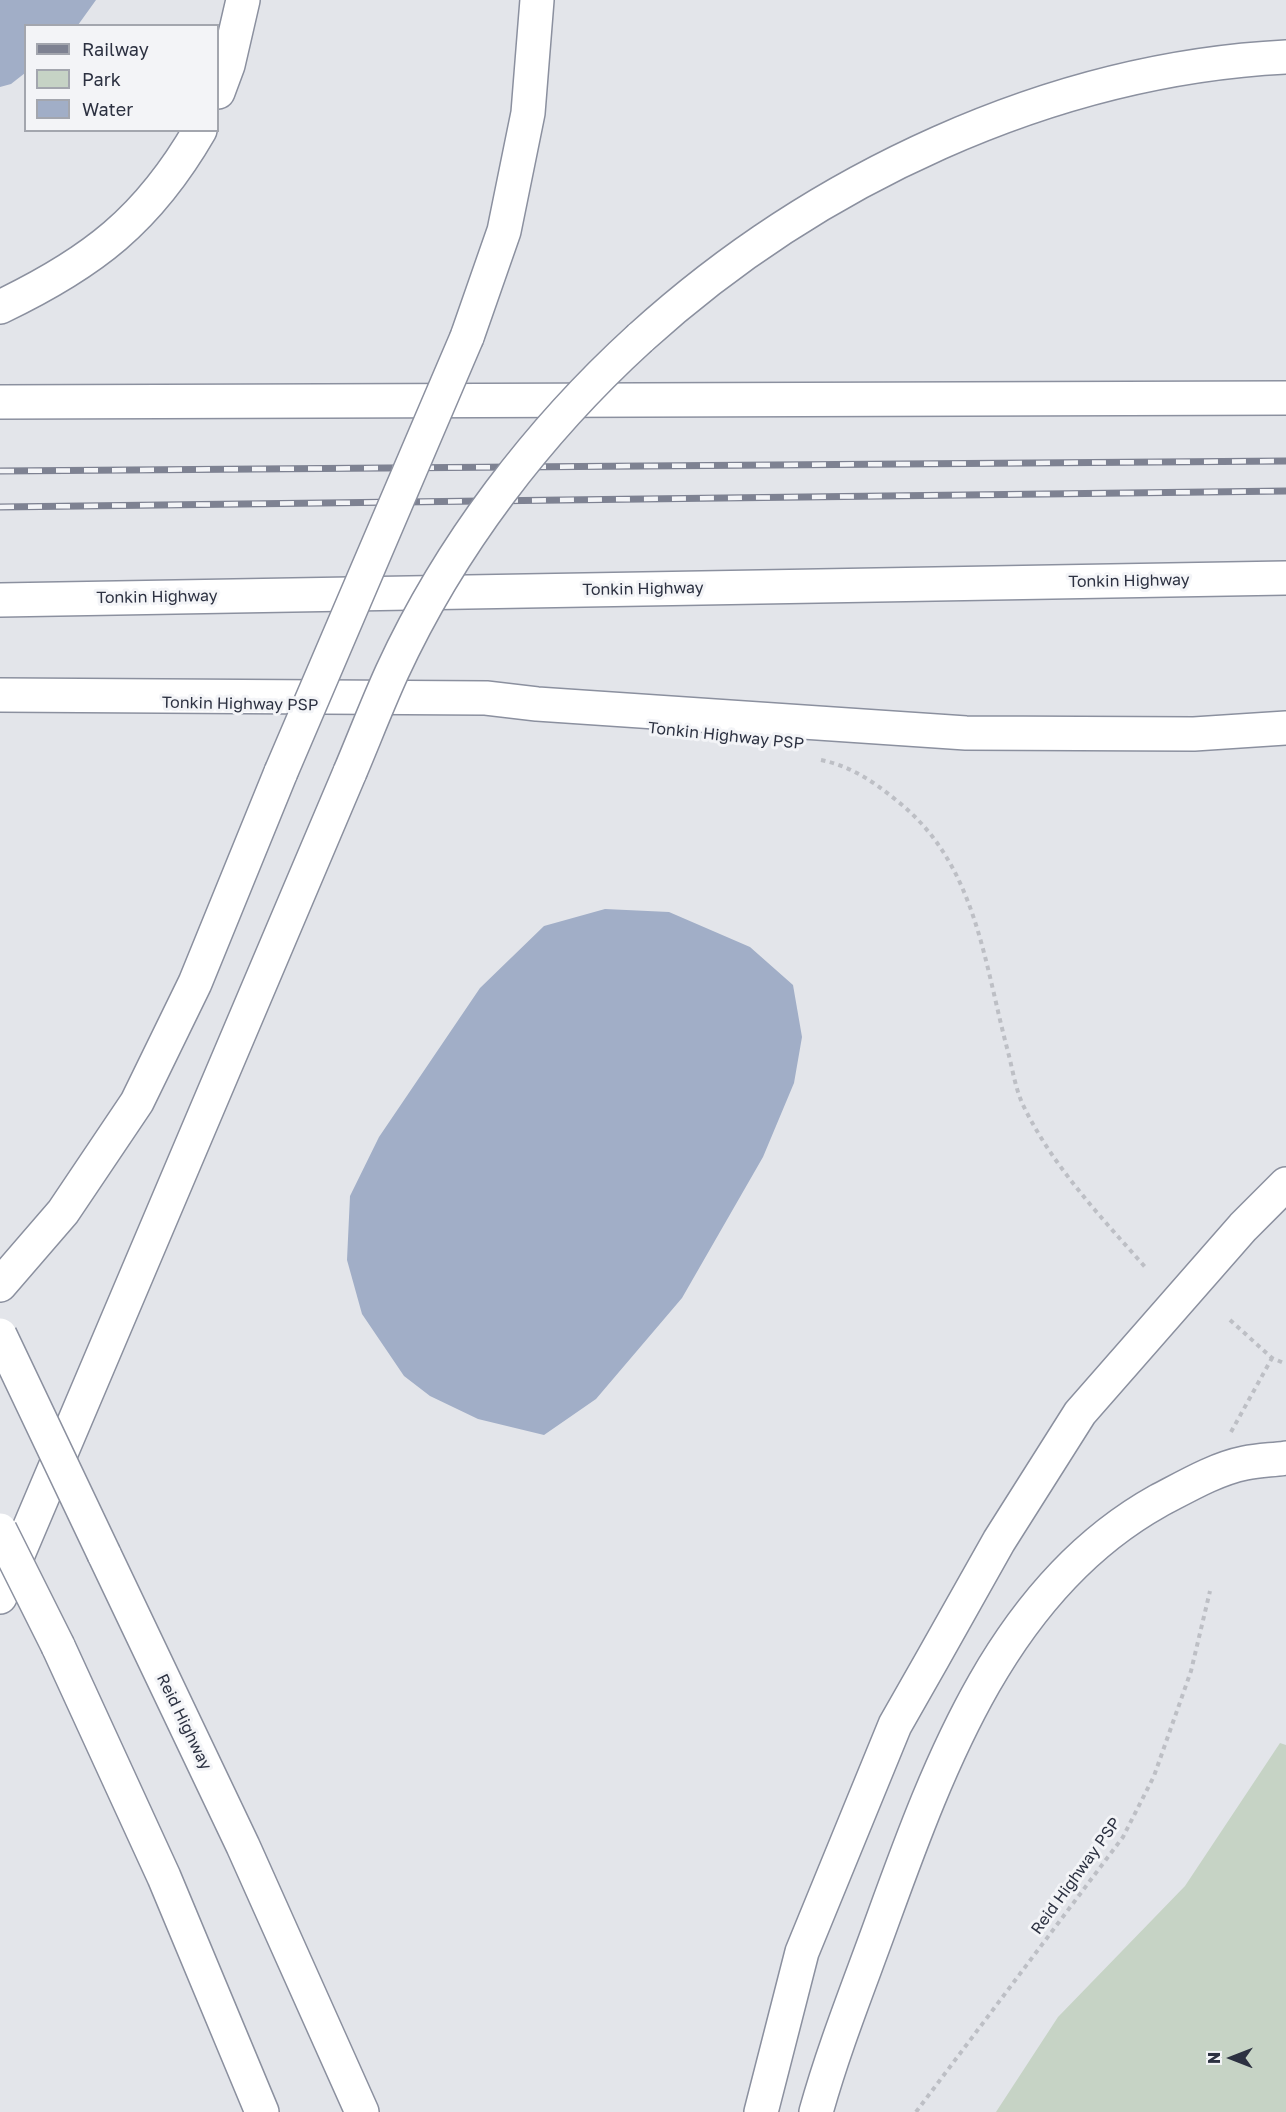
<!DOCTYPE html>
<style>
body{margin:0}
#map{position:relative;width:1286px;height:2112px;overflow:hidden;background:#e3e5ea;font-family:"Golos Text",sans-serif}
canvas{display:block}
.legend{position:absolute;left:24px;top:24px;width:195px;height:108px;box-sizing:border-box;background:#f3f4f7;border:2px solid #a3a6ae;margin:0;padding:8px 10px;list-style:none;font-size:18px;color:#2c3141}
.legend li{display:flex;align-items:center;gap:12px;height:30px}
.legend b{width:30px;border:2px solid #a3a6ae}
.north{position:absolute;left:1202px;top:2028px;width:60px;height:60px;-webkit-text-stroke:4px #f3f4f7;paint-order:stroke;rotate:270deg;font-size:16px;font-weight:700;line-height:24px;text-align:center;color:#2c3141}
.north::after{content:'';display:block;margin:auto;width:21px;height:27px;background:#2c3141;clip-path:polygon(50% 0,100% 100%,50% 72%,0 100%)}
</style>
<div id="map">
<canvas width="1286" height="2112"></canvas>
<ul class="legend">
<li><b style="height:8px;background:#7e8292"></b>Railway</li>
<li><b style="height:16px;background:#c6d3c5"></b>Park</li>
<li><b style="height:16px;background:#a1aec7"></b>Water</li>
</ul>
<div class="north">N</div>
</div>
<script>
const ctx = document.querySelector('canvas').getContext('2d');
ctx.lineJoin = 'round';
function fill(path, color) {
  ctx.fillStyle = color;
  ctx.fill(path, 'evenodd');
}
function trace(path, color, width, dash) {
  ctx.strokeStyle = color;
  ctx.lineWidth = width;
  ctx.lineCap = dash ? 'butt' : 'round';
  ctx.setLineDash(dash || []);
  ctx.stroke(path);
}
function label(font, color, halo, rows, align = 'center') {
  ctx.font = font + ' "Golos Text",sans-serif';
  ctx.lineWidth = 6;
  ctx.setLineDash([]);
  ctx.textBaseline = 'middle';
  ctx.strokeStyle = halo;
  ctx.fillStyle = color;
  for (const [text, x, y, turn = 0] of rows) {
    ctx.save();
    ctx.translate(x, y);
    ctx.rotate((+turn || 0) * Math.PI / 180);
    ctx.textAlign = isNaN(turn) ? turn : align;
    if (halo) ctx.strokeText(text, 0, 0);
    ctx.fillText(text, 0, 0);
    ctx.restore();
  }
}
const green = new Path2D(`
 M1280 1743 1286 1745V2112H996L1058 2017 1185 1886Z`);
const water = new Path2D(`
 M0 0H96L78 25 26 26 25 73 11 84 0 87Z
 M605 909 669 912 750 947 793 985 802 1037 794 1083 763 1157 682 1298 596 1399 544 1435 478 1419 430 1396 404 1376 362 1314 347 1260 350 1196 379 1137 480 988 544 926Z`);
const path = new Path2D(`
 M821 760C850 766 873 781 896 800 975 862 983 957 1007 1048 1012 1066 1015 1088 1023 1105 1053 1167 1101 1217 1146 1268
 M1230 1320 1272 1358 1286 1364
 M1231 1432 1272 1358
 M916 2112 1123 1837 1154 1776 1191 1671 1210 1591`);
const highway = new Path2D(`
 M218 92 228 65 243 0
 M0 307C92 263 148 220 200 130
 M467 337 504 231 528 113 537 0
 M640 338C814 180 1049 69 1286 57
 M0 402 1286 398
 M0 600 1286 578
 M0 695 486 698 537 704 966 733 1194 734 1286 728
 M0 1285 63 1212 137 1102 195 983 281 772
 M104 1554 243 1846 362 2112
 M0 1597 350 772
 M58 1646 164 1877 262 2112
 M761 2112 802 1952 895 1725 932 1660 999 1541 1080 1413 1243 1227 1286 1184
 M816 2112C834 2047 860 1983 883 1919 940 1762 1004 1587 1158 1501 1185 1487 1215 1469 1245 1463 1259 1460 1273 1460 1286 1458`);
const rail = new Path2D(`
 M0 471 1286 461
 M0 507 1286 491`);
const highwayBridge = new Path2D(`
 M281 772 467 337
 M350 772C364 739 377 705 392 672 450 546 538 431 640 338
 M0 1335 104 1554
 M0 1530 58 1646`);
const streetNames = [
 ["Tonkin Highway",1129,581,-1],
 ["Tonkin Highway",643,589,-1],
 ["Tonkin Highway",157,597,-1],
 ["Tonkin Highway PSP",240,704,1],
 ["Tonkin Highway PSP",726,736,6],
 ["Reid Highway",184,1722,64],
 ["Reid Highway PSP",1076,1876,-54]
];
fill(green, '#c6d3c5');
fill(water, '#a1aec7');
trace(highway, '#8b909f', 36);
trace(path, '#bdbfc5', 4, [4.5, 4.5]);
trace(highway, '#fff', 33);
trace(rail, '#7e8292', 7);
trace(rail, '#f3f4f7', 4.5, [14]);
trace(highwayBridge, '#8b909f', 36, []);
trace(highwayBridge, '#fff', 33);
label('16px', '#2c3141', '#f3f4f7', streetNames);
</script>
